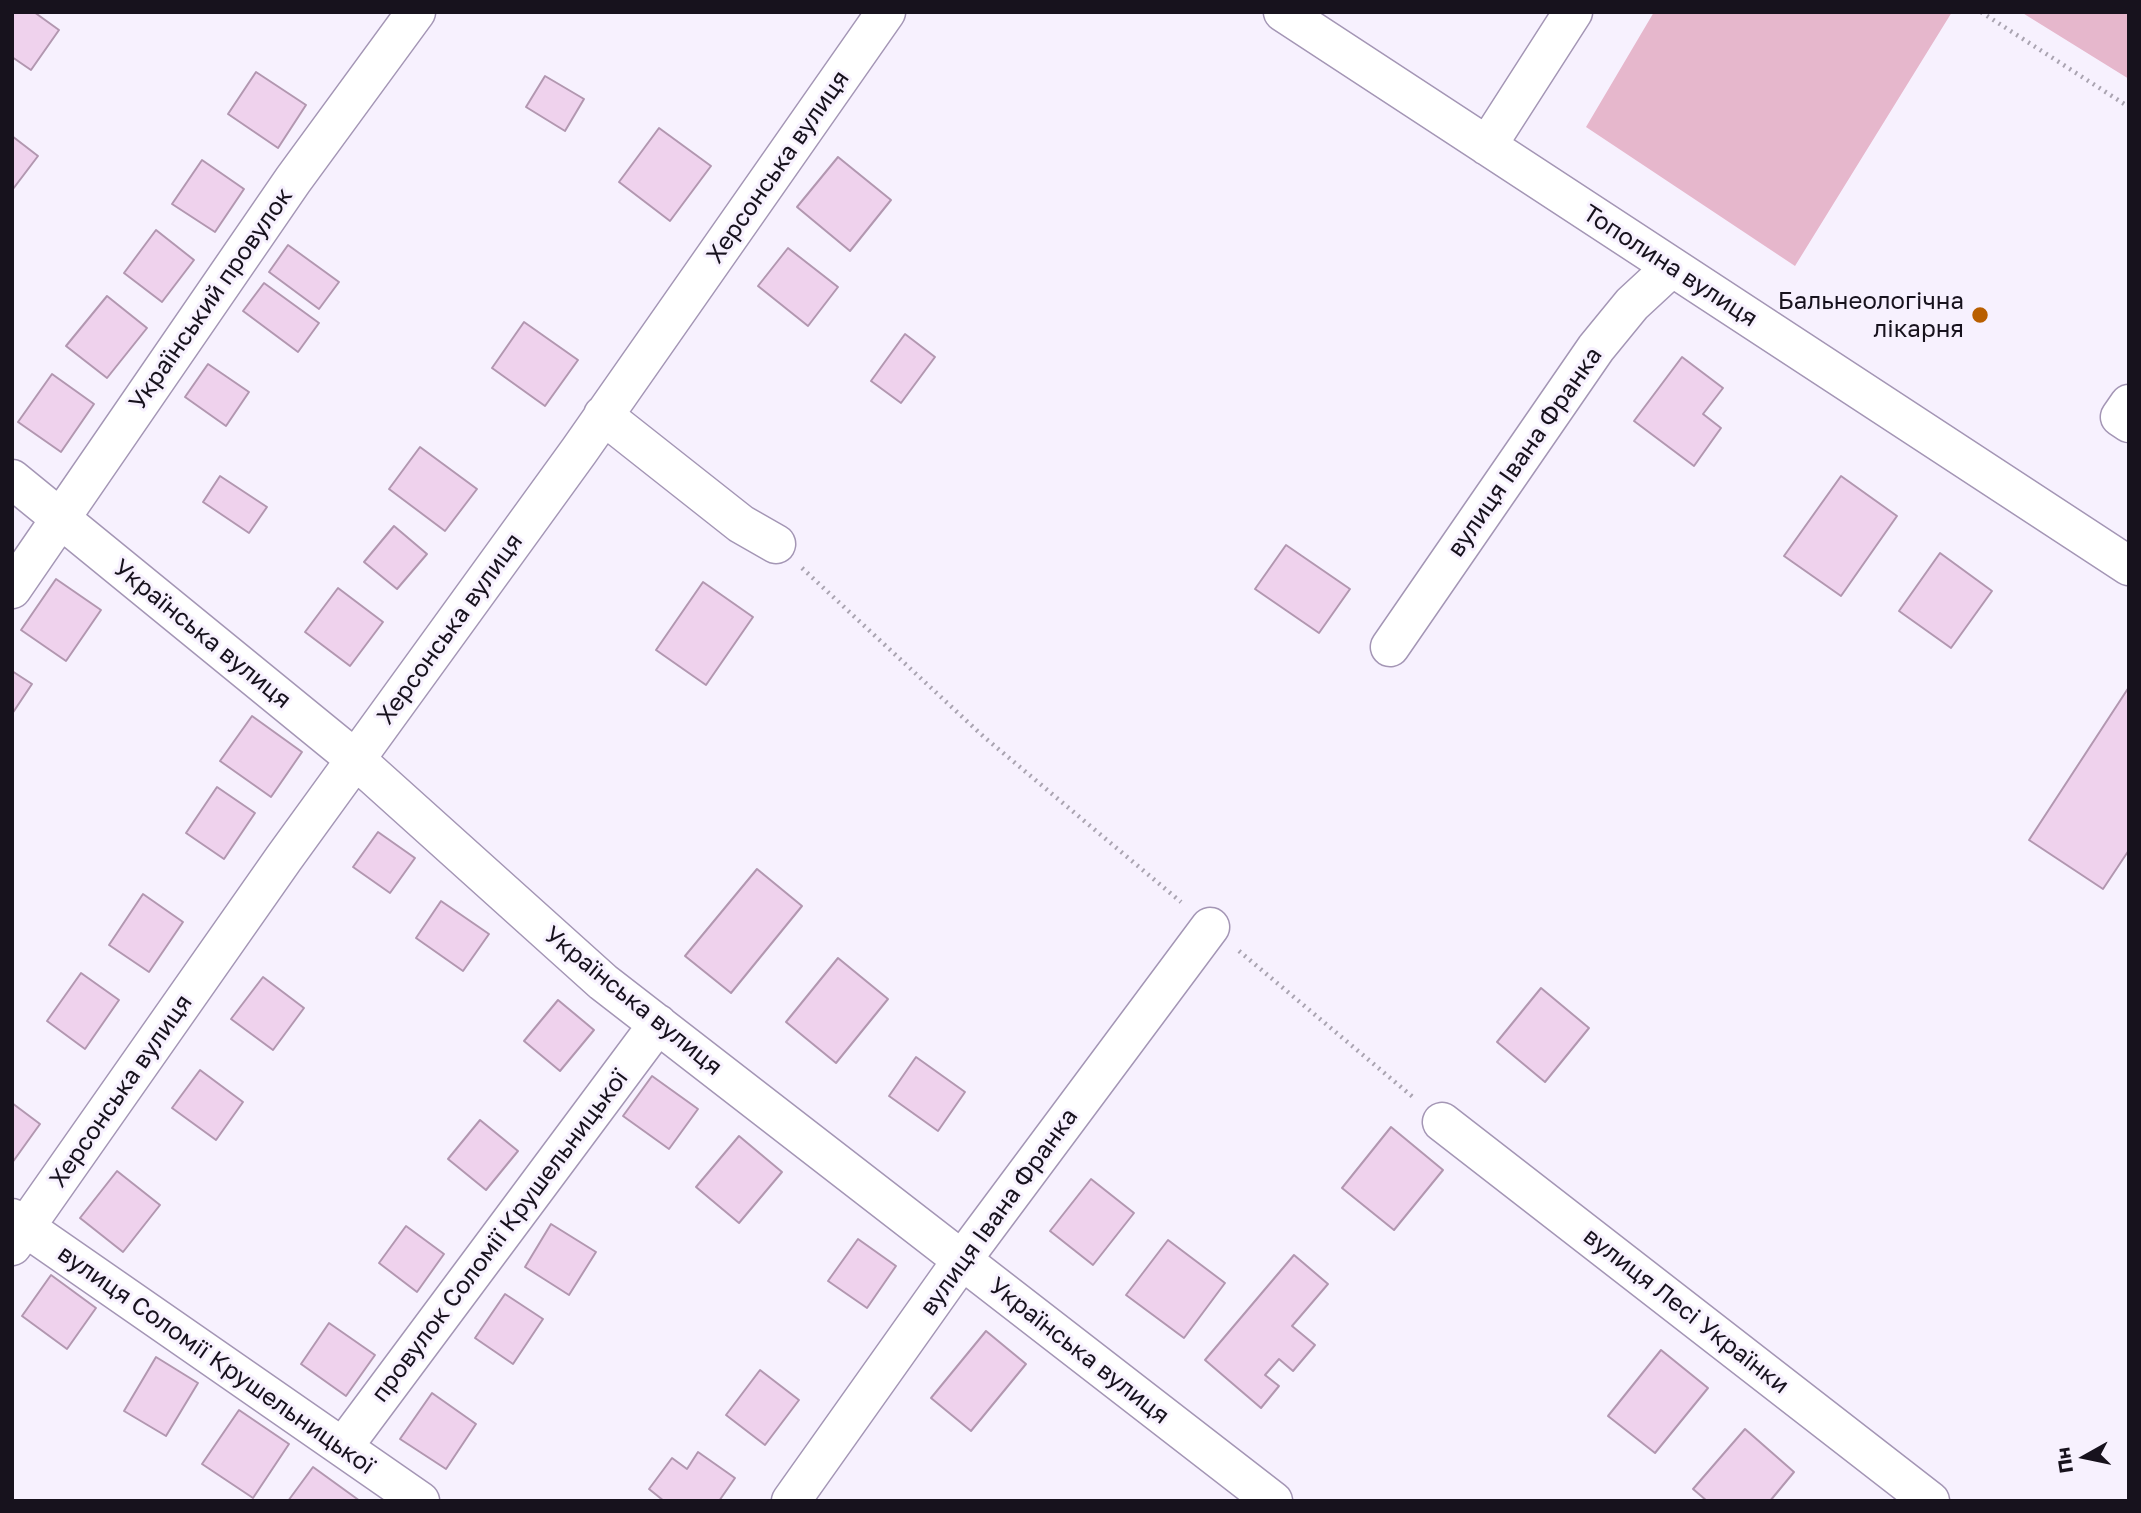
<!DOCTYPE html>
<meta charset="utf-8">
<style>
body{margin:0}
#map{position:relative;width:2141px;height:1513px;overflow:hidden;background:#f7f1fe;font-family:"Golos Text",sans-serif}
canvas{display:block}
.frame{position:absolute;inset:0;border:14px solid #17121d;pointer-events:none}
.north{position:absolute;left:2050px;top:1422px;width:70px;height:70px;-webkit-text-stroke:5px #f7f1fe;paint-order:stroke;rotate:261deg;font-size:19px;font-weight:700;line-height:28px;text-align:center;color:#17121d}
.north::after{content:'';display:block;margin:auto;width:24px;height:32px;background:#17121d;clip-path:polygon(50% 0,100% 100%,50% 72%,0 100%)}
</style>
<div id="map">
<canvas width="2141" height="1513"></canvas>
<div class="frame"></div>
<div class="north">Пн</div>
</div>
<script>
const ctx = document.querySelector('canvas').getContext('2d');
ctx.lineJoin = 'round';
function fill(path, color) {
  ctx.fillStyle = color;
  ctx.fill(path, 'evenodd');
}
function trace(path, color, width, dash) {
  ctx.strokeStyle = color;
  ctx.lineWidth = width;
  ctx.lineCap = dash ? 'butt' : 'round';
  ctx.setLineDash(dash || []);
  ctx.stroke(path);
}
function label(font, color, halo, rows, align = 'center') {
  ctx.font = font + ' "Golos Text",sans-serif';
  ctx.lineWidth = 6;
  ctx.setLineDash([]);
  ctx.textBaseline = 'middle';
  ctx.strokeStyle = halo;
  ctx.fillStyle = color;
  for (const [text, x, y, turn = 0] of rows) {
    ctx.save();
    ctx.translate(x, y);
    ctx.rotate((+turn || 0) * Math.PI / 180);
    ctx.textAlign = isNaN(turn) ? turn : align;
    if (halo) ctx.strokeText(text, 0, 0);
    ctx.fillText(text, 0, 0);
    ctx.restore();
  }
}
const green = new Path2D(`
 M1654 12H1952L1795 266 1586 127Z
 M2021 12H2129V79Z`);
const building = new Path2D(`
 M12 12H34L59 30 31 70 12 57Z
 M256 72 306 105 278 148 228 114Z
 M545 76 584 99 565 131 526 107Z
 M659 128 711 166 670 221 619 182Z
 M12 136 38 156 13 189 12 188Z
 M838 157 891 200 850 251 797 207Z
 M202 160 244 189 215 232 172 204Z
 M156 230 194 260 162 302 124 273Z
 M288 245 339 282 319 309 269 272Z
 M788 248 838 287 808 326 758 286Z
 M264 283 319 323 298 352 243 311Z
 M107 296 147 328 107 378 66 346Z
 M524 322 578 360 545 406 492 368Z
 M905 334 935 357 901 403 871 381Z
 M1682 357 1723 388 1703 414 1721 428 1694 466 1634 421Z
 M208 364 249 392 226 426 185 397Z
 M52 374 94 404 61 452 18 422Z
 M420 447 477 489 445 531 389 489Z
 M220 476 267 507 249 533 203 502Z
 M1841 476 1897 516 1841 596 1784 556Z
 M394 526 427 554 397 589 364 562Z
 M1286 545 1350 589 1319 633 1255 589Z
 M1940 553 1992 591 1951 648 1899 611Z
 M56 579 101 610 66 661 21 630Z
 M703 582 753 617 706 685 656 650Z
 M338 588 383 622 350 666 305 632Z
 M12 671 32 684 12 714Z
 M2129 687V850L2103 889 2029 840Z
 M252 716 302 752 271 797 220 761Z
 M217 787 255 813 224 859 186 833Z
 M378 832 415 858 390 893 353 867Z
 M757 869 802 906 731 993 685 956Z
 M143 894 183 922 149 972 109 945Z
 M441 901 489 934 463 971 416 938Z
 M838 958 888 999 836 1063 786 1022Z
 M81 973 119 1000 85 1049 47 1021Z
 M263 977 304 1008 273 1050 231 1019Z
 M1541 988 1589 1028 1545 1082 1497 1042Z
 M558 1000 594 1030 560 1071 524 1041Z
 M916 1057 965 1092 938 1131 889 1096Z
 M200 1070 243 1102 216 1140 172 1108Z
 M652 1076 698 1109 669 1149 623 1116Z
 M12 1103 40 1124 12 1163Z
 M480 1120 518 1151 486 1190 448 1159Z
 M1391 1127 1443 1170 1394 1230 1342 1188Z
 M739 1136 782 1172 739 1223 696 1187Z
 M117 1171 160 1205 123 1252 80 1218Z
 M1091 1179 1134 1213 1093 1265 1050 1231Z
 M551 1224 596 1252 569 1295 525 1267Z
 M406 1226 444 1254 417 1292 379 1263Z
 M858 1239 896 1266 867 1308 828 1281Z
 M1168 1240 1225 1283 1184 1338 1126 1295Z
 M1294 1255 1328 1284 1292 1326 1315 1345 1293 1371 1279 1359 1265 1375 1279 1386 1261 1408 1205 1360Z
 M51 1275 96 1308 67 1349 22 1316Z
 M505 1294 543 1319 513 1364 475 1338Z
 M329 1323 375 1355 346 1396 301 1364Z
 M986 1331 1026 1364 971 1431 931 1398Z
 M1661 1350 1708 1388 1655 1453 1608 1416Z
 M156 1357 198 1383 166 1436 124 1411Z
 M760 1370 799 1400 765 1445 726 1415Z
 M432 1393 476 1424 446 1469 400 1439Z
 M239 1410 289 1444 253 1498 202 1464Z
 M1745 1429 1794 1472 1770 1501H1707L1693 1489Z
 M698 1452 735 1478 719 1501H664L649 1489 672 1458 687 1469Z
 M313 1467 360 1501H288Z`);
const path = new Path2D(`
 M1981 12 2129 107
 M802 568 984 737 1181 902
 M1239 951 1414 1098`);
const minor = new Path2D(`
 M1283 12 2129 566
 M1487 146 1573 12
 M2129 404 2120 417 2129 423
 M603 415 741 524 776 544
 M12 479 355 759 603 982 1273 1501
 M12 589 293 180 416 12
 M1390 647 1596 348 1632 304 1672 267
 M1442 1122 1930 1501
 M12 1218 420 1501
 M12 1246 284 858 579 451 886 12
 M343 1447 658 1024
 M791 1501 962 1260 1210 927`);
const markers = [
 [1980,315,9,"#b95f00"]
];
const streetNames = [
 ["Херсонська вулиця",778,167,-55],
 ["Тополина вулиця",1670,266,33],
 ["Український провулок",211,299,-55],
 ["вулиця Івана Франка",1525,452,-55],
 ["Херсонська вулиця",450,629,-54],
 ["Українська вулиця",202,634,39],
 ["Українська вулиця",633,1001,39],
 ["Херсонська вулиця",121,1091,-55],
 ["вулиця Івана Франка",999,1212,-54],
 ["провулок Соломії Крушельницької",500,1236,-53],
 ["вулиця Лесі Українки",1686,1311,38],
 ["Українська вулиця",1079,1351,38],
 ["вулиця Соломії Крушельницької",216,1360,35]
];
const poiNames = [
 ["Бальнеологічна",1964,301],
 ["лікарня",1964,329]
];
fill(green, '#e6b7cc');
fill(building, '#efd2ed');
trace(building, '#b297b0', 2);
trace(minor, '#a496b5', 41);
trace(path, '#aaa4b1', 4.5, [2, 5]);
trace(minor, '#fff', 38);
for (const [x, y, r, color] of markers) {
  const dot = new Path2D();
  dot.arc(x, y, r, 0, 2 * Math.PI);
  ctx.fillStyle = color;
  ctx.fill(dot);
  trace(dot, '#f7f1fe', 2.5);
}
label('24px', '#17121d', '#f7f1fe', streetNames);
label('24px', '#17121d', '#f7f1fe', poiNames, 'right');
</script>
